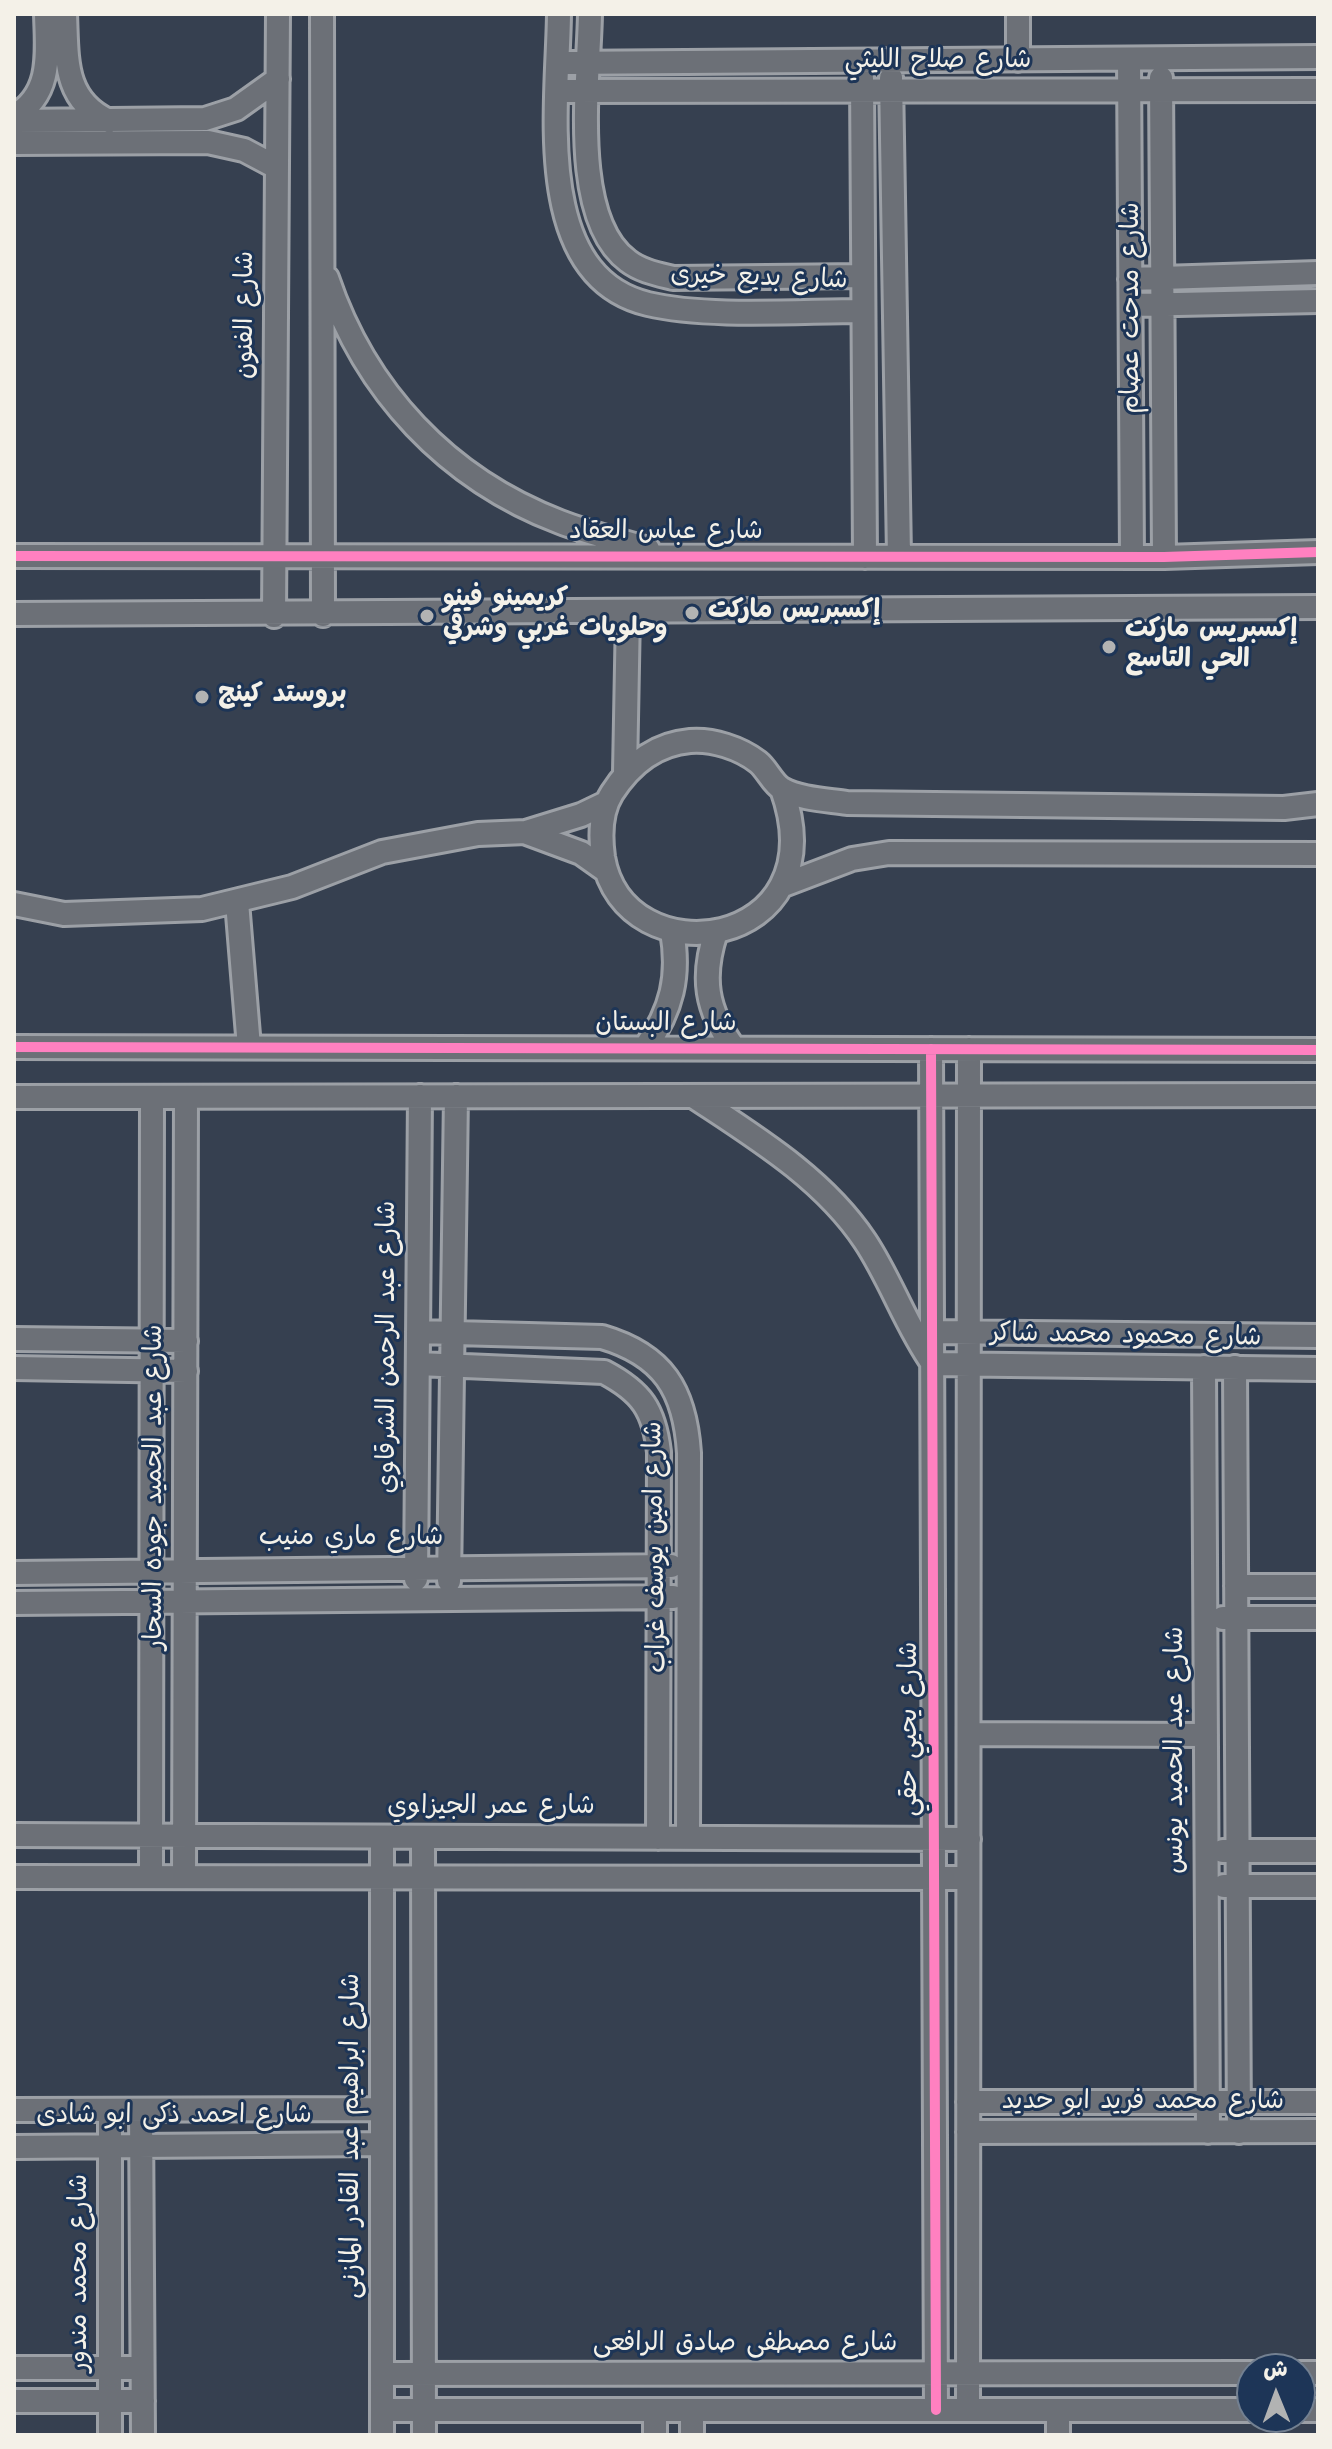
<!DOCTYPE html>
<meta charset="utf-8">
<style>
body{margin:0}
#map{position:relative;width:1332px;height:2449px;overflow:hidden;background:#364050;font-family:Kalam,"Playpen Sans Arabic",sans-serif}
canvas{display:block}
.frame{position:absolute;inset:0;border:16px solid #f4f1e8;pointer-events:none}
.north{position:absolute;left:1236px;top:2353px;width:80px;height:80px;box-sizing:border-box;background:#1d3557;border:2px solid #738091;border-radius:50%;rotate:359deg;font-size:22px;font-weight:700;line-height:32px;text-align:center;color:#f4f1e8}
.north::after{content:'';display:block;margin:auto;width:28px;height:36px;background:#b2b3b3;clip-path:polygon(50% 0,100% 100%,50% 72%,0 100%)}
</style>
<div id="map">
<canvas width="1332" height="2449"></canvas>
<div class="frame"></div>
<div class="north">ش</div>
</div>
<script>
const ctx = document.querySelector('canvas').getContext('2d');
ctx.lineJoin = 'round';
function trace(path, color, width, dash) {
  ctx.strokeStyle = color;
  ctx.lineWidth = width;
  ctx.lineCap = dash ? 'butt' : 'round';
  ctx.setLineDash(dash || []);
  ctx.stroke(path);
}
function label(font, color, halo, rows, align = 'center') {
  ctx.font = font + ' Kalam,"Playpen Sans Arabic",sans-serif';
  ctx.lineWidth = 6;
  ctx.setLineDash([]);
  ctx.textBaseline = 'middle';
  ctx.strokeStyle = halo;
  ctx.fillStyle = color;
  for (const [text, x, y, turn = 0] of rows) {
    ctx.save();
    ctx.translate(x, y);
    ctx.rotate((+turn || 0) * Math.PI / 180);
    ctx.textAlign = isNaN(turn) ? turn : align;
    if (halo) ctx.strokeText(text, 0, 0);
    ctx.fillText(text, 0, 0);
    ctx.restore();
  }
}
const street = new Path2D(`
 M65 14C67 58 63 100 109 121
 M322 14 323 615
 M559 14C558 104 531 276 648 304 707 318 800 311 862 311
 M590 14C589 79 569 218 628 261 641 271 657 274 673 278L861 276
 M1018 14V60
 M1129 59 1132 557
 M559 63 1318 57
 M862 78 865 557
 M891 78 899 556
 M1161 78 1164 557
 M558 91 1318 90
 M14 116C53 94 47 52 46 14
 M14 121 205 119 236 109 278 79
 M14 143 208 142 244 150 276 167
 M327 278C365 391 447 479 560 522 588 533 619 540 648 549
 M1130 279 1318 273
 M1131 305 1318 301
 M14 556 1164 557 1318 552
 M14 614 1318 607
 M274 616 278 14
 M625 772 628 613
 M782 789C840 951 624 980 603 857 600 835 600 812 612 793 630 765 655 744 690 741 712 739 740 748 758 762 767 769 772 783 782 789 800 799 828 800 847 803L1284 808 1318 804
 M527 833 581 853 605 870
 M781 886 852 859 889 853 1318 854
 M237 902 249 1047
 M14 904 64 914 202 909 292 887 382 852 478 834 526 832 581 815 606 803
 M716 932C701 977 706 1010 734 1048
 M14 1047 1318 1050
 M645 1048C672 1010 680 976 672 931
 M931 1049 936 2410
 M693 1096C755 1137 823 1178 865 1241 891 1280 906 1326 933 1364L1318 1369
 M14 1097 1318 1095
 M418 1332 602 1337C663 1355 685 1390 689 1453L688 1838
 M933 1332 1318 1336
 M14 1339 186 1341
 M418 1364 604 1372C642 1392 654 1410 659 1452L658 1838
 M1204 1367 1208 2132
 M1235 1367 1239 2132
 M14 1368 186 1371
 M14 1573 671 1566
 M416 1579 420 1096
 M449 1581 456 1096
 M1236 1586H1318
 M14 1603 673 1597
 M1223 1618H1318
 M969 1734 1206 1735
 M14 1835 969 1839
 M382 1837V2435
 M423 1837 424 2435
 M1223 1851H1318
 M14 1877 968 1878
 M151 1877 152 1097
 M184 1877 186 1097
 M1224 1886H1318
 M968 2102H1318
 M14 2110 382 2109
 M110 2110V2435
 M141 2111 143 2435
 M968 2132 1318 2131
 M14 2147 382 2144
 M14 2368H142
 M1300 2373H1318
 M382 2374 1252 2373
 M14 2401H143
 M382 2410H1252
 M655 2410V2435
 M968 2410 969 1049
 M1058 2410V2435
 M1300 2410H1318
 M692 2435V2410`);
const cycleway = new Path2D(`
 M14 556 1164 557 1318 552
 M14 1047 1318 1050
 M931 1049 936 2410`);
const markers = [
 [692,613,8,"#b2b3b3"],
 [427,616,8,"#b2b3b3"],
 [1109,647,8,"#b2b3b3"],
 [202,697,8,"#b2b3b3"]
];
const streetNames = [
 ["شارع صلاح الليثي",938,63],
 ["شارع بديع خيرى",759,280,2],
 ["شارع مدحت عصام",1134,308,-90],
 ["شارع الفنون",248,315,-90],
 ["شارع عباس العقاد",666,534],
 ["شارع البستان",666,1026],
 ["شارع محمود محمد شاكر",1126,1338,1],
 ["شارع عبد الرحمن الشرقاوي",390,1347,-90],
 ["شارع عبد الحميد جوده السحار",157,1487,-90],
 ["شارع ماري منيب",351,1540],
 ["شارع امين يوسف غراب",658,1547,-91],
 ["شارع يحيي حقي",912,1729,-90],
 ["شارع عبد الحميد يونس",1178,1750,-90],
 ["شارع عمر الجيزاوي",491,1809],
 ["شارع محمد فريد ابو حديد",1143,2104],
 ["شارع احمد ذكى ابو شادى",174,2118],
 ["شارع ابراهيم عبد القادر المازنى",354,2136,-90],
 ["شارع محمد مندور",82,2273,-90],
 ["شارع مصطفى صادق الرافعى",745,2346]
];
const poiNames = [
 ["كريمينو فينو",443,601],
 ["وحلويات غربي وشرقي",443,631],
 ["إكسبريس ماركت",708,613],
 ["إكسبريس ماركت",1125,632],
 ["الحي التاسع",1125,662],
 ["بروستد كينج",218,697]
];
trace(street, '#9ca0a6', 28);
trace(street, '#6c7077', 22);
trace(cycleway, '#ff80c0', 10);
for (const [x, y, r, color] of markers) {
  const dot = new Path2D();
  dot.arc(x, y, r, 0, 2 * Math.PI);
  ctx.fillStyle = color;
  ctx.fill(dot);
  trace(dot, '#1d3557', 3);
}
label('26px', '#f4f1e8', '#1d3557', streetNames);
label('bold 26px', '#f4f1e8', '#1d3557', poiNames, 'left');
</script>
